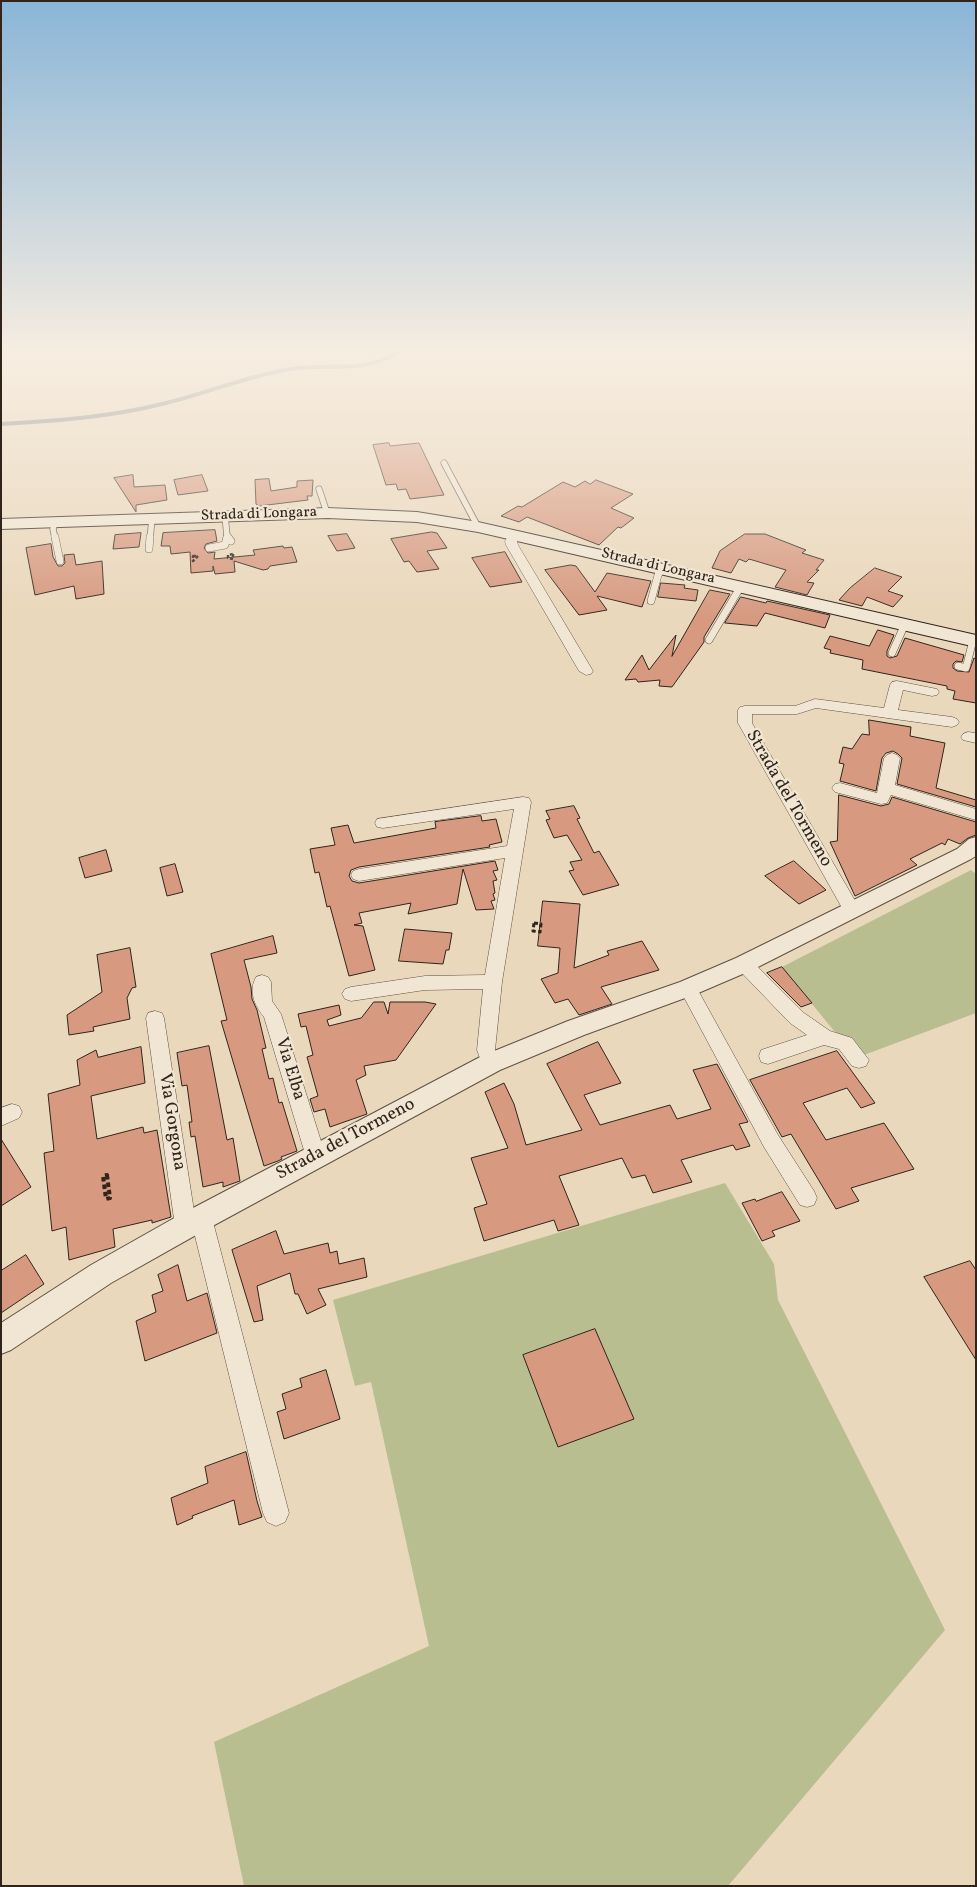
<!DOCTYPE html>
<style>
body{margin:0}
#map{position:relative;width:977px;height:1887px;overflow:hidden;background:#ead8bc;font-family:Vollkorn,serif}
canvas{display:block}
.frame{position:absolute;inset:0;border:2px solid #30241b;pointer-events:none}
</style>
<div id="map">
<canvas width="977" height="1887"></canvas>
<div class="frame"></div>
</div>
<script>
const ctx = document.querySelector('canvas').getContext('2d');
ctx.lineJoin = 'round';
function fill(path, color) {
  ctx.fillStyle = color;
  ctx.fill(path, 'evenodd');
}
function trace(path, color, width, dash) {
  ctx.strokeStyle = color;
  ctx.lineWidth = width;
  ctx.lineCap = dash ? 'butt' : 'round';
  ctx.setLineDash(dash || []);
  ctx.stroke(path);
}
function label(font, color, halo, rows, align = 'center') {
  ctx.font = font + ' Vollkorn,serif';
  ctx.lineWidth = 4.5;
  ctx.setLineDash([]);
  ctx.textBaseline = 'middle';
  ctx.strokeStyle = halo;
  ctx.fillStyle = color;
  for (const [text, x, y, turn = 0] of rows) {
    ctx.save();
    ctx.translate(x, y);
    ctx.rotate((+turn || 0) * Math.PI / 180);
    ctx.textAlign = isNaN(turn) ? turn : align;
    if (halo) ctx.strokeText(text, 0, 0);
    ctx.fillText(text, 0, 0);
    ctx.restore();
  }
}
const green = new Path2D(`
 M971 870 976 874V1013L856 1058 782 967Z
 M725 1183 774 1264 778 1300 945 1630 728 1886H244L214 1742 429 1646 371 1382 355 1386 333 1300Z`);
const stream = new Path2D(`
 M1 424C55 421 110 417 162 404 205 394 247 376 290 369 329 363 360 374 397 353`);
const building = new Path2D(`
 M389 443 390 446 419 443 444 495 410 499 406 489 398 490 396 484 386 485 373 445Z
 M133 475 134 487 165 485 167 500 136 505V512L114 478Z
 M202 475 208 491 178 495 174 480Z
 M269 479 271 491 297 487V481L313 480 312 496H307L308 500 259 506 256 504 255 480Z
 M596 480 633 494 611 508 634 518 621 528 618 527 599 545 527 517 519 522 501 516 518 506 522 507 563 482 575 487 585 481 590 484Z
 M215 530 217 541 206 544 204 548 208 553 215 552 214 559 255 555 253 550 283 546 284 548 292 547 297 562 270 566 268 569 263 570 234 561 235 572 215 574 213 566V571L191 573 190 552 171 554 170 546H161L163 533Z
 M432 532 437 533 447 548 427 551 439 569 417 572 409 561 404 562 391 539Z
 M141 533 139 547 113 549 115 535Z
 M347 534 355 548 337 551 328 536Z
 M745 534H765L806 550 802 553 824 560 816 570H819L807 582 814 583 807 595 775 587 786 570 749 559 746 562 739 559 731 573 712 568 720 551Z
 M51 544 53 557 58 566H62L65 563 64 555 74 554 76 565 102 561 104 594 76 599 74 586 35 595 26 548Z
 M505 552 522 582 490 587 472 558Z
 M571 565 576 566 595 592 607 573 651 581 642 607 597 596 607 610 579 615 545 570Z
 M875 568 902 577 888 591 903 596 893 607 867 597 862 606 839 600 850 588Z
 M661 583 685 585 684 588 698 590 696 601 658 597Z
 M710 590 730 594 704 637V642L672 687 659 686 660 680 638 682 636 679 625 680 642 655 649 670 676 635 672 656Z
 M741 597 766 603 767 601 830 615 825 628 765 613 757 626 725 623Z
 M878 630 894 635 887 651V656L890 658 897 656 905 638 964 655 962 662 956 661 953 664V668L957 671 969 672 974 658 976 659V703L953 699 955 691 947 689V686L862 669 863 660 830 653 831 650 824 648 830 636 869 646Z
 M869 720 911 727 910 736 945 743 936 788 976 800V807L897 784 902 758 898 754 893 751 886 753 882 758 876 791 840 781 844 764 839 763 843 747 852 749 862 734 869 735Z
 M839 795 881 806 889 804 892 797 976 822V835L968 838 960 844 948 839 945 845 942 843 910 859 917 865 855 896 830 842 837 841Z
 M574 806 580 818 577 819 594 853 599 851 619 885 583 895 569 871 574 870 570 862 582 860 567 835 554 838 546 820 550 819 546 811Z
 M481 816 482 821 496 819 502 842 489 845 490 847 359 867 351 870 349 876 352 881 359 883 495 861 498 870 493 871 497 880 493 881 495 893 493 894 495 900 491 901 494 909 476 910 463 869 457 904 408 914 411 903 359 913 362 923 354 925 363 926 375 970 349 976 330 906 327 907 319 872 315 873 310 849 335 845 331 828 348 825 354 843 436 828 435 822Z
 M106 850 112 871 85 878 79 858Z
 M794 861 826 890 799 904 765 876Z
 M175 864 183 892 167 896 160 868Z
 M543 901 580 904 574 968 609 955 607 951 642 941 659 970 601 987 612 1004 579 1015 568 999 555 1003 541 979 558 973 560 948 538 946Z
 M405 929 452 933 449 950H446L443 964 399 961Z
 M273 936 277 953 244 960 251 987 252 999 257 1010 266 1048 262 1049 269 1079 273 1078 279 1103 282 1102 297 1151 281 1157 282 1159 278 1161 264 1166 221 1021 227 1020 211 954Z
 M130 948 136 987 132 988 127 998 130 1019 93 1027 94 1031 69 1035 67 1015 102 992 97 955Z
 M782 967 812 1003 801 1007 767 973Z
 M374 1002H384L388 1014 390 1002H425L436 1004 396 1060 364 1066 366 1075 356 1080 367 1114 330 1127 325 1109 314 1112 310 1099 318 1096 307 1057 313 1055 306 1026 301 1027 298 1014 339 1005 341 1015 327 1020 329 1026 361 1018Z
 M598 1042 621 1083 584 1095 600 1125 670 1105 677 1119 711 1109 693 1070 717 1064 748 1122 739 1124 750 1146 736 1150 733 1145 681 1160 692 1182 653 1193 645 1175 632 1178 622 1158 559 1176 579 1225 558 1231 554 1220 484 1241 474 1208 487 1204 471 1158 508 1148 485 1092 504 1083 514 1104 526 1145 582 1130 547 1064Z
 M209 1046 227 1140 233 1138 240 1181 223 1187V1182L203 1187 195 1136 191 1137 189 1122H192L187 1085 182 1086 177 1053Z
 M141 1047 145 1083 91 1096 97 1139 143 1127 144 1133 157 1130 171 1217 152 1223V1220L113 1229 115 1247 69 1260 66 1227 52 1231 44 1153 54 1151 48 1094 80 1085 77 1060 96 1050 98 1057Z
 M837 1051 875 1103 861 1108 847 1088 803 1103 826 1140 884 1123 914 1169 851 1188 859 1201 836 1209 791 1134 782 1137 750 1080Z
 M1 1139 31 1187 1 1206Z
 M782 1192 800 1221 772 1231 775 1236 762 1241 742 1203 755 1199 756 1201Z
 M276 1231 284 1254 328 1243 330 1253 337 1251 339 1264 364 1258 367 1277 318 1289 326 1305 307 1314 298 1294H295L290 1273 257 1286 263 1320 254 1322 232 1250Z
 M26 1255 44 1284 1 1313V1271Z
 M970 1261 976 1270V1360L924 1277Z
 M178 1265 187 1301 207 1293 217 1333 145 1361 136 1321 156 1312 152 1295 163 1291 158 1275Z
 M595 1329 634 1419 558 1447 523 1355Z
 M326 1370 340 1419 284 1439 277 1412 286 1409 282 1394 302 1387 300 1379Z
 M246 1452 257 1501 262 1517 239 1525 234 1500 192 1516 193 1518 177 1525 171 1498 208 1483 205 1467Z`);
const pathFar2 = new Path2D(`
 M233 554V559L228 558V555Z
 M193 556H198L193 561Z`);
const pathFar1 = new Path2D(`
 M534 923 541 924 540 932 533 931Z`);
const path = new Path2D(`
 M107 1175 110 1198 106 1199 103 1176Z`);
const serviceFar1 = new Path2D(`
 M444 463 478 527
 M319 489 327 513
 M225 516 227 536 229 539
 M55 522 53 529 55 539
 M150 539 152 519
 M226 539 227 536`);
const service = new Path2D(`
 M55 537 60 561
 M228 537 231 541
 M209 548 225 545 227 537
 M149 549 150 537
 M651 601 658 575 662 568
 M709 640 741 586
 M892 653 905 624
 M958 666 966 668 973 640`);
const minor = new Path2D(`
 M515 531 521 535 517 541 518 545 593 671 591 674 586 675 579 671 506 545 505 541 511 532Z
 M897 681 937 689 939 692 937 695 932 696 903 690 898 710 952 717 957 719 959 722 957 725 952 727 816 708 797 714H752V723L861 911 858 915 852 917 846 915 738 723V710L740 707 745 706H795L815 699 884 708 890 685 892 682Z
 M968 732 976 733V743L963 740 961 737 963 734Z
 M892 753 897 755 900 758 895 785 976 809V820L891 795 887 803 881 804 835 792 832 788 835 784 840 783 877 793 884 758 887 755Z
 M523 797 529 798 531 802 502 982 495 1050 501 1063 498 1069 491 1071 484 1069 477 1050 483 989 425 990 351 1001 345 999 342 994 345 989 351 987 425 976 485 975 505 858 359 881 353 879 351 875 353 871 359 869 507 846 514 809 383 828 377 827 375 823 377 819Z
 M744 957 750 959 804 1013 830 1031 852 1038 869 1060 866 1066 859 1068 852 1066 839 1049 824 1045 768 1064 761 1062 759 1056 761 1050 807 1035 790 1023 738 969 735 964 738 959Z
 M262 975 268 977 271 982 272 1001 281 1014 326 1157 323 1163 316 1166 309 1163 306 1157 264 1017C255 1006 248 991 256 977Z
 M688 981 694 983 778 1135 814 1191 817 1198 814 1205 807 1207 800 1205 764 1147 679 988 682 983Z
 M155 1011 162 1013 164 1018 194 1211 201 1208 208 1211 212 1218 289 1513 285 1522 276 1526 267 1522 263 1513 194 1232 186 1236 178 1233 175 1226 146 1018 148 1013Z
 M12 1104 19 1106 22 1112 19 1118 1 1126V1108Z`);
const tertiary = new Path2D(`
 M976 837V856L971 859 752 970 696 994 584 1035 500 1070 196 1235 111 1283 11 1350 1 1354V1323L91 1265 176 1217 482 1056 568 1021 680 982 736 958 957 849 969 839Z`);
const secondary = new Path2D(`
 M328 508 417 512 478 522 976 635V647L478 532 417 522 328 518 1 529V519Z`);
const farStreetnames = [
 ["Strada di Longara",259,515,-2],
 ["Strada di Longara",658,567,13]
];
const streetNames = [
 ["Strada del Tormeno",788,799,60],
 ["Via Elba",289,1069,73],
 ["Via Gorgona",171,1122,81],
 ["Strada del Tormeno",346,1140,-28]
];
fill(green, '#b8be8f');
trace(stream, '#727c7c', 4);
fill(building, '#d79a81');
trace(building, '#30241b', 1);
trace(serviceFar1, '#5e5143', 7);
trace(service, '#5e5143', 8);
trace(minor, '#5e5143', 1);
trace(tertiary, '#5e5143', 2);
trace(secondary, '#30241b', 2);
trace(pathFar2, '#30241b', 2.5, [3, 2]);
trace(pathFar1, '#30241b', 3, [4, 2.5]);
trace(path, '#30241b', 4, [4.5, 3]);
trace(serviceFar1, '#f1e6d3', 5.5);
trace(service, '#f1e6d3', 7);
fill(minor, '#f1e6d3');
fill(tertiary, '#f1e6d3');
fill(secondary, '#f1e6d3');
const sky = ctx.createLinearGradient(0, 0, 0, 617);
sky.addColorStop(0, '#8ab5d7');
sky.addColorStop(0.57, '#f6ede1');
sky.addColorStop(1, '#f6ede100');
ctx.fillStyle = sky;
ctx.fillRect(0, 0, 977, 617);
label('15px', '#30241b', '#f1e6d3', farStreetnames);
label('18px', '#30241b', '#f1e6d3', streetNames);
</script>
